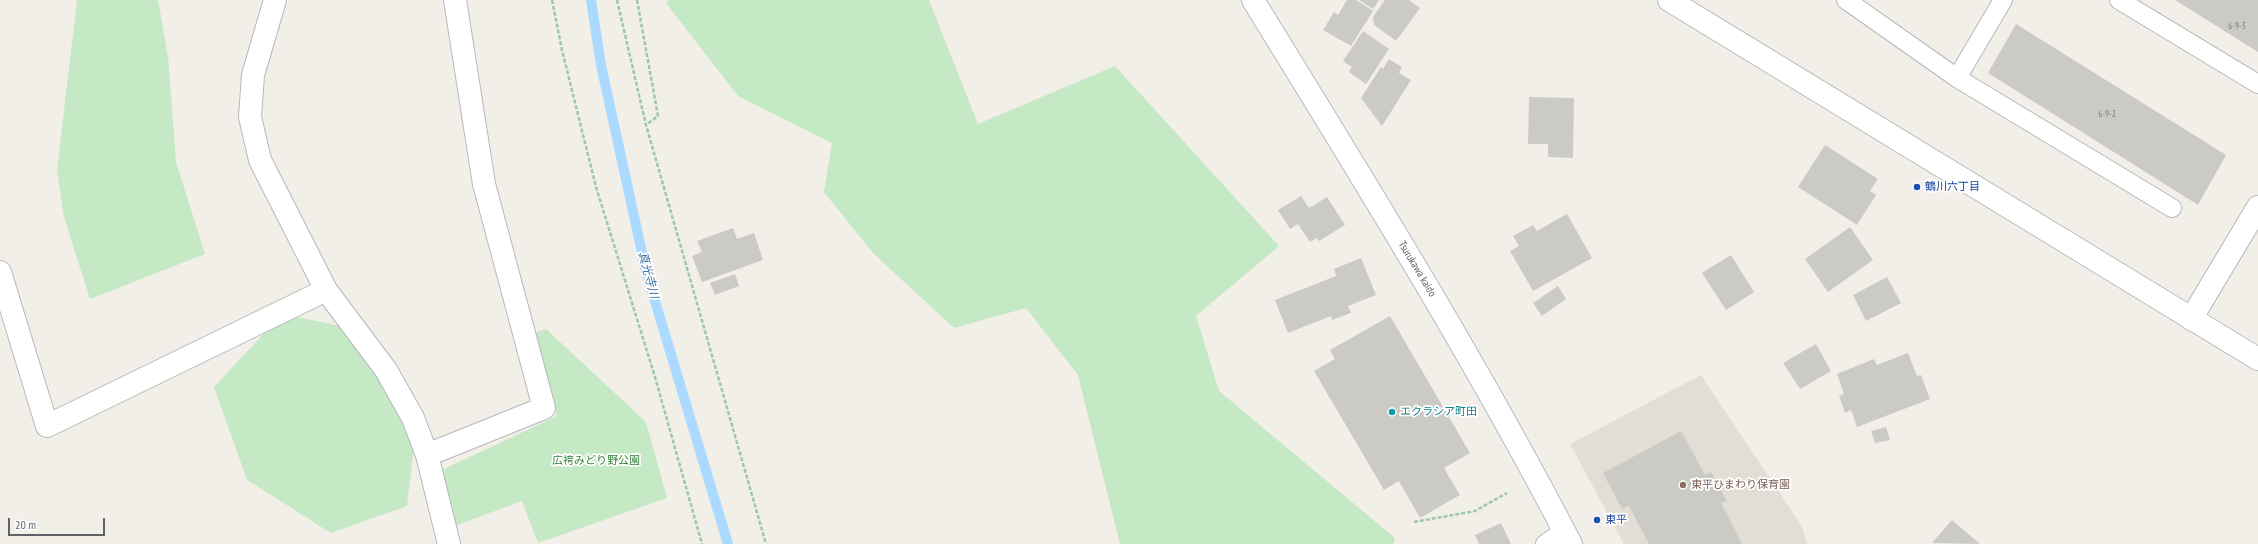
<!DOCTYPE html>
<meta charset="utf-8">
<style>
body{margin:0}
#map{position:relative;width:2258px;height:544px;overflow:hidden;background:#f1efe8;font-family:"PT Sans Narrow",sans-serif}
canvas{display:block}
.scale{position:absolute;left:8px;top:518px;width:97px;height:18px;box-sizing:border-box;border:2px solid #5f6368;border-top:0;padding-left:5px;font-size:12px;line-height:14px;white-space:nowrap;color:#5f6368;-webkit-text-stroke:3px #fff;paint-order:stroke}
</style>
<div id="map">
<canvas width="2258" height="544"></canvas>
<div class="scale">20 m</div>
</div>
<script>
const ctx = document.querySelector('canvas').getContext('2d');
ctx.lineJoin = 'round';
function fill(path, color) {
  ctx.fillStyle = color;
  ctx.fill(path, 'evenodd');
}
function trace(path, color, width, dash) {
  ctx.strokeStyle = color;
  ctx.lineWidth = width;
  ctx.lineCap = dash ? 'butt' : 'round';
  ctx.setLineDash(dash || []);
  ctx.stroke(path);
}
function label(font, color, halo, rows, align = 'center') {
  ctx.font = font + ' "PT Sans Narrow","Noto Sans JP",sans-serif';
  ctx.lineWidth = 3.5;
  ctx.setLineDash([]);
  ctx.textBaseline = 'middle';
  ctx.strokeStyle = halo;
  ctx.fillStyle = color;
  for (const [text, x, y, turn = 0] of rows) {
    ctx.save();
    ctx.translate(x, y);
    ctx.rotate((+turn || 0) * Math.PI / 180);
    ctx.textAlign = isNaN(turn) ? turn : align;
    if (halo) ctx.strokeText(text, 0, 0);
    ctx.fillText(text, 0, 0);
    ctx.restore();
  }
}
const education = new Path2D(`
 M1701 375 1802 526 1807 544H1624L1570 444Z`);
const green = new Path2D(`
 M77 0H158L168 57 176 162 205 254 90 299 64 217 57 170Z
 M669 0H929L978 124 1115 66 1279 246 1196 316 1219 391 1395 538 1393 544H1120L1078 375 1026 308 954 328 873 253 824 192 832 143 738 96 666 3Z
 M282 314 340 326 418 413 407 506 331 533 247 480 214 387Z
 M546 329 646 422 667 498 538 543 522 501 454 526 442 470 557 416 533 333Z`);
const stream = new Path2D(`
 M591 0 601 65 646 271 728 544`);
const building = new Path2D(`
 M1347 0H1356L1373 11 1351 46 1323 30 1334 12 1338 15Z
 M1359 0H1379L1373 9Z
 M1385 0H1409L1420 8 1396 41 1374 25 1373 17Z
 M2175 0H2258V52Z
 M2016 24 2226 155 2198 205 1988 73Z
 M1363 31 1389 49 1366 84 1349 72 1352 67 1343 61Z
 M1389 59 1402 67 1399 73 1411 80 1382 126 1361 98 1381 67 1383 69Z
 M1529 97 1574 98 1573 158 1548 157V144H1528Z
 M1825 145 1878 179 1870 191 1876 195 1857 225 1798 187Z
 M1301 196 1309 208 1327 197 1345 225 1319 241 1316 238 1310 242 1298 224 1290 229 1278 210Z
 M1567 214 1592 258 1533 291 1510 251 1519 246 1513 236 1533 225 1537 231Z
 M1850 227 1873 260 1828 292 1805 259Z
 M733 228 737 239 754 233 763 260 702 282 692 256 702 252 697 241Z
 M1731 255 1754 292 1726 310 1702 273Z
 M1361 258 1376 295 1348 306 1351 313 1332 320 1331 316 1288 333 1275 300 1336 276 1334 269Z
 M735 274 739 286 715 295 710 283Z
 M1887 277 1901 303 1866 321 1853 295Z
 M1558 286 1566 299 1542 316 1533 303Z
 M1390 316 1470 453 1444 468 1460 495 1420 518 1399 481 1384 490 1314 371 1335 359 1330 350Z
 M1816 344 1831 371 1800 389 1783 363Z
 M1908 353 1917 376 1921 375 1930 399 1857 427 1851 410 1845 413 1839 396 1844 394 1837 374 1874 359 1877 365Z
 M1886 427 1890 440 1875 443 1871 431Z
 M1681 431 1705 475 1711 472 1727 501 1721 503 1742 544H1649L1629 506 1622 509 1603 473Z
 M1952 520 1980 544 1932 543Z
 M1501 523 1511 544H1479L1475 535Z`);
const path = new Path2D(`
 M552 0 562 50 596 187 655 377 702 544
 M617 0 646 125 766 544
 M637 0 658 116 646 125
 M1414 522 1475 511 1507 493`);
const lane = new Path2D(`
 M1846 0 1957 78 2172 208
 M2119 0 2258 84
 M1957 78 2003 0
 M1545 544 1564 531`);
const street = new Path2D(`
 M275 0 253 75 250 117 260 160 326 290 386 370 413 418 427 455 449 544
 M0 272 47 426 326 290
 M2191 319 2258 207
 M427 455 544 408 484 184 455 0`);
const secondary = new Path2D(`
 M1253 0C1363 179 1474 357 1571 544
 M1669 0 2258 359`);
const markers = [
 [1917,187,4,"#1a4fb4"],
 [1392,412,4,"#0f9aa8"],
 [1683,485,4,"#8d6e63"],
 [1597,520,4,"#1a4fb4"]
];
const numberNames = [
 ["6-9-3",2237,26],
 ["6-9-2",2107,114]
];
const transitNames = [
 ["鶴川六丁目",1925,187],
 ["東平",1605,520]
];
const streetNames = [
 ["Tsurukawa kaido",1417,269,59]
];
const cultureNames = [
 ["エクラシア町田",1400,412]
];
const parkNames = [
 ["広袴みどり野公園",596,461]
];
const educationNames = [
 ["東平ひまわり保育園",1691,485]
];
const waterNames = [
 ["真光寺川",648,275,75]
];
fill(education, '#e1ded6');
fill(green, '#c5e8c5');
trace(stream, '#aadaff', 10);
fill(building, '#cccac5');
trace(lane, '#b5b8bc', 20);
trace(street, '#b5b8bc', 24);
trace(secondary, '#b6babf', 24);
trace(path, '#9cc7a9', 2.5, [4, 2]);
trace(lane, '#fff', 18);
trace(street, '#fff', 22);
trace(secondary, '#fff', 22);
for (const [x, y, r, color] of markers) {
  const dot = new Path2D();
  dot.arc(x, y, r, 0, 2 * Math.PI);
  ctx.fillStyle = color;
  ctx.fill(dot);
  trace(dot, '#fff', 1.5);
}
label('9px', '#7a7d7f', null, numberNames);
label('11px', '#164399', '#fff', transitNames, 'left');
label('11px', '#5f6368', '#fff', streetNames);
label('11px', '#0d838f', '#fff', cultureNames, 'left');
label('11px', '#348238', '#fff', parkNames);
label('11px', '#785e54', '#fff', educationNames, 'left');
label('italic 12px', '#4174aa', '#fff', waterNames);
</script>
